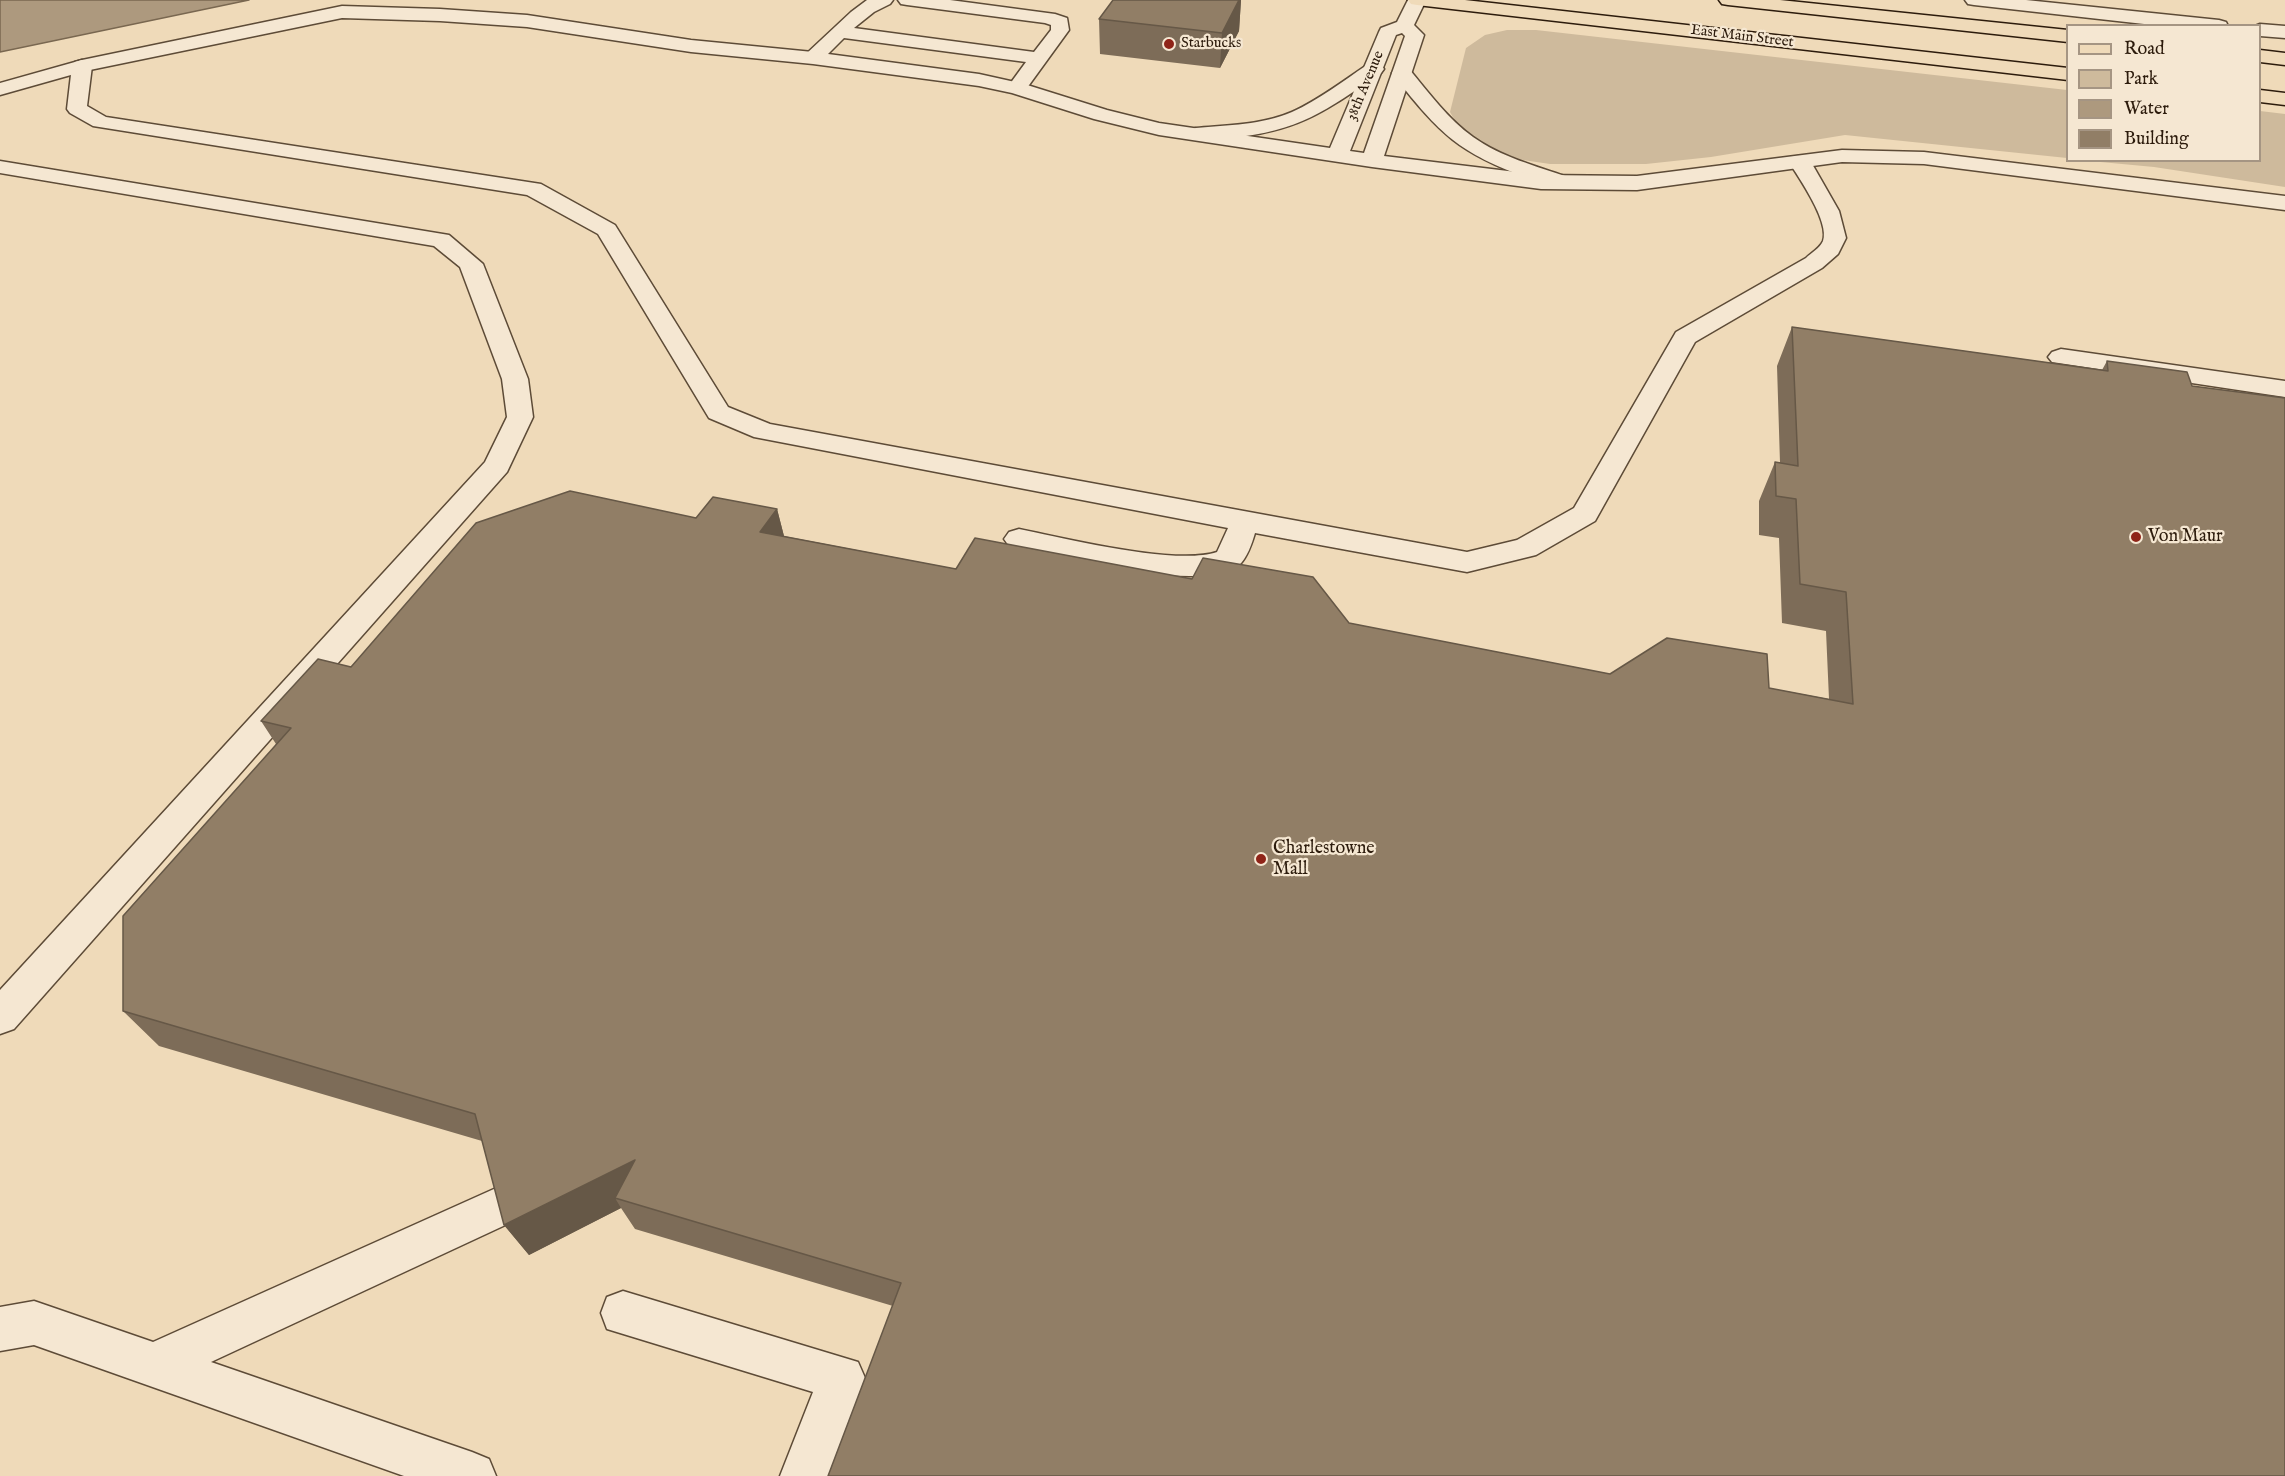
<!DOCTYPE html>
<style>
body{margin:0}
#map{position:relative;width:2285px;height:1476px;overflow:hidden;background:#efdab9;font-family:"IM FELL English",serif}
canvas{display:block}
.legend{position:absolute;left:2066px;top:24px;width:195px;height:138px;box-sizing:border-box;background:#f5e7d2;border:2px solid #a59583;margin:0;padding:8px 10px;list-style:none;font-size:18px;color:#2c1b0c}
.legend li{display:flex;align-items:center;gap:12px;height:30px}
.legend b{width:30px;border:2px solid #a59583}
</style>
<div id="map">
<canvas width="2285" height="1476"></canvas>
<ul class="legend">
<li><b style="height:8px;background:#efdab9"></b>Road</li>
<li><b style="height:16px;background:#ceba9c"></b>Park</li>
<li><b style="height:16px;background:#ad997e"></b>Water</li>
<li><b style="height:16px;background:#917e66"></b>Building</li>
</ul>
</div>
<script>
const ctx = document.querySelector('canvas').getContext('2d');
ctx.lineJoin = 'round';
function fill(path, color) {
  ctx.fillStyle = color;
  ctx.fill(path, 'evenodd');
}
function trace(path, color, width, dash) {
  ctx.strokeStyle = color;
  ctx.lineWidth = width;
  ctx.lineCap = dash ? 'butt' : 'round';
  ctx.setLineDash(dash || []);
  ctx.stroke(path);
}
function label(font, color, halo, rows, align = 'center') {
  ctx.font = font + ' "IM FELL English",serif';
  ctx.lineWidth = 4.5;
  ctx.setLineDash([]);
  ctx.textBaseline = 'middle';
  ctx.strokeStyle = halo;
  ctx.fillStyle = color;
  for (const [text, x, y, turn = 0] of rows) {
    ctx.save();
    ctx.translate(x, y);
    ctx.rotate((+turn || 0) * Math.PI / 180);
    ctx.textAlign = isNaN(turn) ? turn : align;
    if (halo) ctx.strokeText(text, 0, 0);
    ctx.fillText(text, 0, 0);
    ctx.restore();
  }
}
const green = new Path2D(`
 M1507 30H1536L2067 90V158L1845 135 1711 157 1646 164H1550L1523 160 1494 151 1460 130 1450 112 1466 48 1485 35Z
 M2260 111 2285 114V187L2154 167 2090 161 2260 160Z`);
const water = new Path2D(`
 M0 0H249L0 52Z`);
const lane = new Path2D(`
 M867 0H893L890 4 874 12 854 28 1034 52 1051 30V25L1045 23 907 5 901 4 898 0H950L1055 14 1067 18 1069 30 1024 92H1010L1007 88 1026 62 844 38 820 62H806L803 58 806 54 851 12Z
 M1965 0H2026L2219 20 2226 22 2228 26H2162L1974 5 1968 4Z
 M2260 24 2285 26V38L2260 36V26H2255Z
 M82 60 89 62 92 66 87 106 106 117 541 184 615 225 728 407 770 424 1467 552 1517 540 1574 508 1676 332 1806 258C1811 253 1820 248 1823 241 1830 222 1799 178 1789 162L1792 157 1800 156 1808 157 1811 162 1839 211 1846 238 1838 254 1822 268 1695 342 1595 521 1536 555 1467 572 1255 533C1252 543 1247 559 1238 566 1199 593 1066 558 1019 549L1009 546 1004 539 1009 532 1019 529C1065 538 1175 566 1217 552L1228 528 754 437 709 418 598 234 527 195 93 126 70 113 67 109 72 66 75 62Z
 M1374 63 1381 65 1384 69 1381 73C1325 111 1300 131 1230 138 1217 139 1202 142 1189 138L1186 134 1189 130 1196 128C1228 125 1262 125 1292 112 1319 100 1343 81 1367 65Z
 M1402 67 1409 69C1429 93 1448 119 1473 137 1501 157 1536 166 1568 177L1571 182 1568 187C1554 190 1541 183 1528 178 1459 153 1440 134 1395 77L1392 73 1395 69Z
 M0 161 449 235 483 264 528 379 533 417 507 472 14 1029 0 1034V990L485 462 507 417 502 379 460 267 434 246 0 173Z
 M2061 349 2285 381V397L2052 362 2048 357 2052 352Z
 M514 1180 529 1186 535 1200 529 1214 211 1362 472 1452 489 1459 496 1476H404L34 1345 0 1351V1307L34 1301 153 1342Z
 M623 1291 858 1362 865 1378 828 1476H780L813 1392 607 1329 601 1313 607 1297Z`);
const street = new Path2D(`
 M1408 0H1426L1414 25 1424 35 1384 156 1541 175 1637 176 1842 150 1924 152 2285 196V210L1924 164 1842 162 1637 190 1541 189 1372 167 1159 135 1094 119 1012 93 979 86 813 64 691 52 527 27 440 21 342 18 85 71 0 95V83L82 60 342 6 440 9 527 15 691 40 813 52 979 74 1024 84 1107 110 1159 123 1330 148 1379 32 1381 28 1397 22ZM1402 33 1405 36 1364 153 1350 151 1396 35Z`);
const primary = new Path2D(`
 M1408 0H1465L2068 68V80L1417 5 1411 4Z
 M1719 0H1780L2068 30V42L1728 5 1722 4Z
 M2260 50 2285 53V65L2260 62Z
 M2260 90 2285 93V105L2260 102Z`);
const wall = new Path2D(`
 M1113 0H1241L1239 31 1220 68 1100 54 1099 19Z
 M1792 327 2102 370 2107 361 2285 1476 893 1306 635 1229 621 1208 529 1255 504 1225 482 1141 159 1046 123 1011 276 744 261 721 351 667 696 518 777 509 784 536 956 569 1349 623 1610 674 1769 688 1829 699 1826 631 1782 623 1779 538 1759 535V501L1775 462 1780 463 1777 366Z`);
const shadedWall = new Path2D(`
 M1239 0H1241L1239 31 1220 68 1222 33Z
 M777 509 787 548 760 532Z
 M635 1160 615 1198 621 1208 529 1255 504 1225Z`);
const building = new Path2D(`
 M1113 0H1239L1222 33 1099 19Z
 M1792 327 2108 371 2107 361 2187 372 2192 386 2285 398V1476H828L901 1283 615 1198 635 1160 504 1225 475 1114 123 1011V916L291 728 261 721 318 659 351 667 476 523 570 491 696 518 713 497 777 509 760 532 956 569 975 538 1192 579 1203 558 1313 577 1349 623 1610 674 1667 638 1767 654 1769 688 1853 704 1846 592 1800 584 1796 499 1776 496 1775 462 1798 466Z`);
const markers = [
 [1169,44,6,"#8f2418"],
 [2136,537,6,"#8f2418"],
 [1261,859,6,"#8f2418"]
];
const farStreetnames = [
 ["East Main Street",1742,37,7],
 ["38th Avenue",1366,86,-67]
];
const farPoinames = [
 ["Starbucks",1181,44]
];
const poiNames = [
 ["Von Maur",2148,537],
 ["Charlestowne",1273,849],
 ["Mall",1273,870]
];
fill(green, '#ceba9c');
fill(water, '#ad997e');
trace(water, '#796750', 1.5);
trace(lane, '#5d4b37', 3);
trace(street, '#5d4b37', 3);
trace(primary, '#2c1b0c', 3);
fill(lane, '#f5e7d2');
fill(street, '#f5e7d2');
fill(primary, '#efdab9');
fill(wall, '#7d6c58');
fill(shadedWall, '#665847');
fill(building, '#917e66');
trace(building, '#665847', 1.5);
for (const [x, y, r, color] of markers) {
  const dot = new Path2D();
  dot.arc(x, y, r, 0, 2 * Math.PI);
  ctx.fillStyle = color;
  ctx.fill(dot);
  trace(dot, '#f5e7d2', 2);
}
label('15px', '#2c1b0c', '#f5e7d2', farStreetnames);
label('15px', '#2c1b0c', '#f5e7d2', farPoinames, 'left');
label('18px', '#2c1b0c', '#f5e7d2', poiNames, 'left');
</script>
